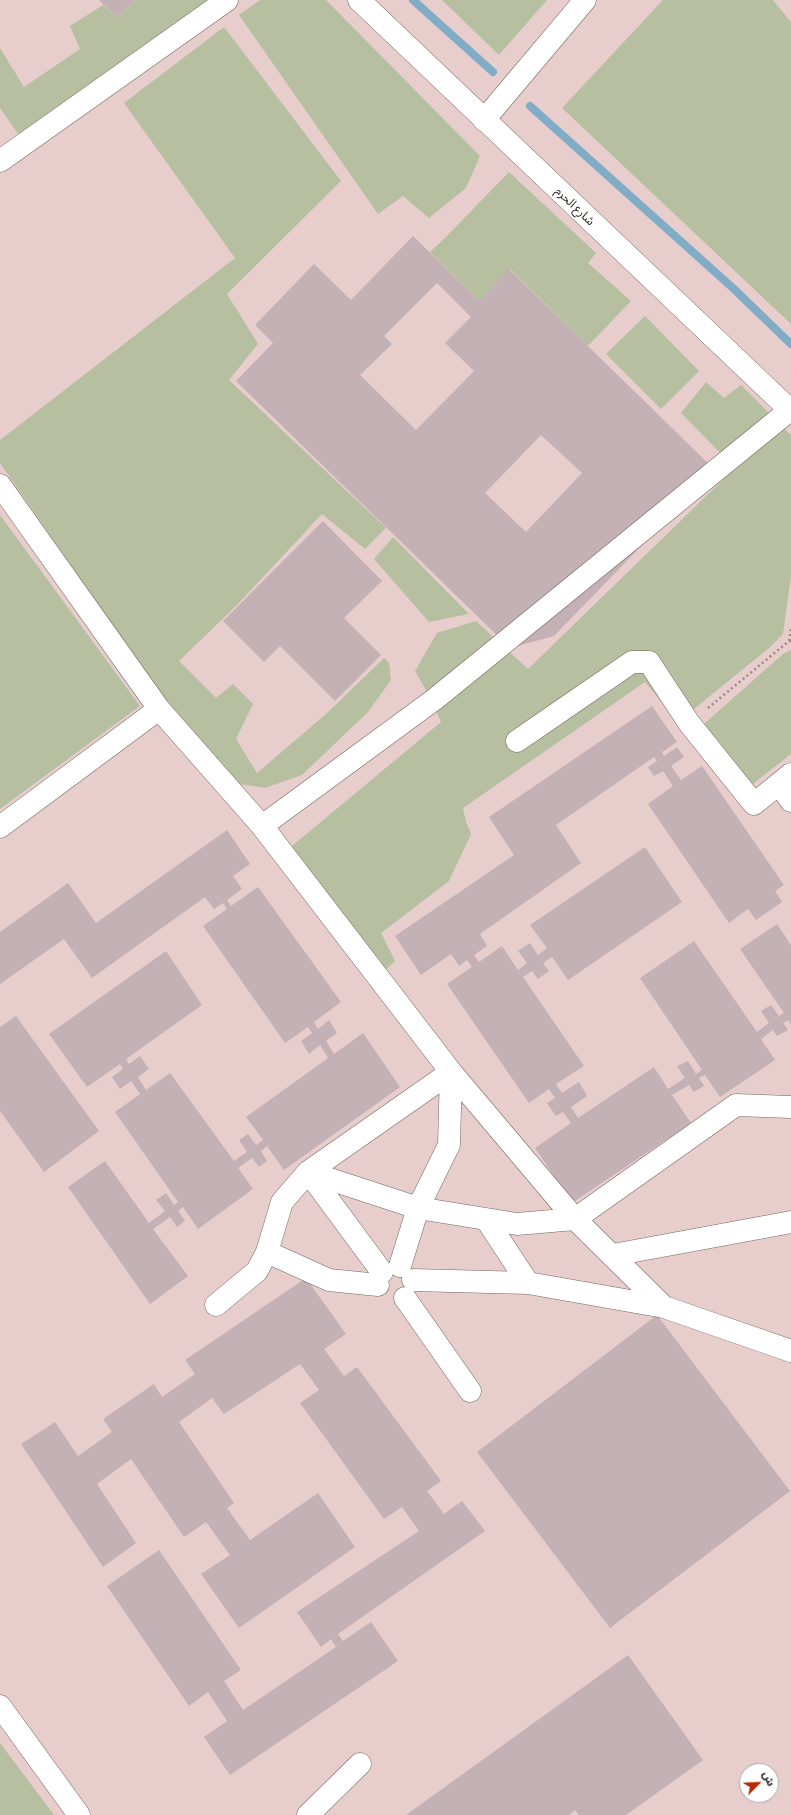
<!DOCTYPE html>
<meta charset="utf-8">
<style>
body{margin:0}
#map{position:relative;width:791px;height:1815px;overflow:hidden;background:#ebdbcf;font-family:Barlow,"Noto Sans Arabic",sans-serif}
canvas{display:block}
.north{position:absolute;left:739px;top:1763px;width:40px;height:40px;box-sizing:border-box;background:#fff;border:1px solid #a9a7a5;border-radius:50%;rotate:66deg;font-size:11px;font-weight:700;line-height:16px;text-align:center;color:#28221e}
.north::after{content:'';display:block;margin:auto;width:14px;height:18px;background:#b52a04;clip-path:polygon(50% 0,100% 100%,50% 72%,0 100%)}
</style>
<div id="map">
<canvas width="791" height="1815"></canvas>
<div class="north">ش</div>
</div>
<script>
const ctx = document.querySelector('canvas').getContext('2d');
ctx.lineJoin = 'round';
function fill(path, color) {
  ctx.fillStyle = color;
  ctx.fill(path, 'evenodd');
}
function trace(path, color, width, dash) {
  ctx.strokeStyle = color;
  ctx.lineWidth = width;
  ctx.lineCap = dash ? 'butt' : 'round';
  ctx.setLineDash(dash || []);
  ctx.stroke(path);
}
function label(font, color, halo, rows, align = 'center') {
  ctx.font = font + ' Barlow,"Noto Sans Arabic",sans-serif';
  ctx.lineWidth = 3.5;
  ctx.setLineDash([]);
  ctx.textBaseline = 'middle';
  ctx.strokeStyle = halo;
  ctx.fillStyle = color;
  for (const [text, x, y, turn = 0] of rows) {
    ctx.save();
    ctx.translate(x, y);
    ctx.rotate((+turn || 0) * Math.PI / 180);
    ctx.textAlign = isNaN(turn) ? turn : align;
    if (halo) ctx.strokeText(text, 0, 0);
    ctx.fillText(text, 0, 0);
    ctx.restore();
  }
}
const education = new Path2D(`
 M0 0H791V1815H0ZM747 1771H771V1795H747Z`);
const green = new Path2D(`
 M135 0H218L21 138 0 108V48L24 87 80 49 70 26 103 5 117 18Z
 M260 0H326L480 156 466 188 429 218 403 196 378 214 239 15Z
 M442 0H547L499 55Z
 M663 0H773L791 22V324L562 108Z
 M224 27 341 181 227 294 258 344 229 380 386 528 365 549 322 514 237 605 179 661 216 698 233 684 253 704 236 739 257 773 326 714 384 658 389 663 391 680 368 712 302 775 265 788 221 781 0 463V440L235 258 124 103Z
 M509 172 596 253 588 263 631 301 588 346 510 269 479 301 430 252 445 238Z
 M645 316 699 371 661 409 606 354Z
 M706 382 724 398 741 385 791 435V576L783 634 769 648 678 722 645 682 463 808 466 822 471 834 449 881 381 933 395 961 381 974 286 851 441 722 426 690 415 671 437 633 476 621 528 669 735 468 681 413Z
 M0 515 140 706 0 809Z
 M393 537 469 614 429 622 374 559Z
 M791 650V754L735 798 688 738 783 654Z
 M0 1743 54 1815H0Z`);
const stream = new Path2D(`
 M413 0 493 72
 M530 106 734 289 791 344`);
const building = new Path2D(`
 M99 0H135L117 18Z
 M413 236 479 301 509 269 715 470 554 636 510 648 236 381 273 343 255 325 314 264 351 300ZM437 283 471 317 445 343 474 371 416 430 360 375 392 344 384 336ZM541 435 582 473 526 532 485 493Z
 M323 521 382 581 344 618 381 655 335 701 280 646 264 662 223 621Z
 M652 706 677 742 662 752 664 756 677 747 684 757 671 766 681 780 702 766 784 885 775 891 782 902 756 920 748 909 729 923 648 804 673 786 663 771 654 776 648 767 657 761 654 757 556 825 581 863 480 934 487 946 474 955 479 962 502 946 518 970 527 963 518 951 530 943 538 955 547 948 530 925 645 847 682 902 568 980 552 957 543 963 549 971 538 979 532 971 523 977 584 1066 556 1084 562 1093 579 1082 587 1096 571 1107 578 1118 654 1067 668 1089 685 1078 677 1066 688 1061 696 1074 702 1070 640 978 694 941 757 1032 769 1023 761 1011 771 1005 779 1016 784 1013 740 949 777 924 791 945V1025L788 1020 783 1023 788 1030 777 1036 773 1030 761 1039 775 1060 720 1097 705 1075 699 1078 704 1086 694 1092 689 1085 672 1095 691 1123 572 1203 535 1148 571 1123 563 1112 556 1116 547 1103 555 1098 549 1089 529 1103 447 984 472 967 467 960 459 966 451 954 421 975 395 936 514 855 489 817Z
 M227 830 250 864 233 876 242 889 227 900 231 906 258 887 341 1002 314 1022 318 1029 329 1020 337 1033 326 1041 334 1054 363 1033 400 1087 284 1170 267 1146 261 1151 267 1161 259 1167 252 1158 238 1168 253 1189 198 1229 183 1207 178 1211 185 1221 177 1227 170 1217 153 1229 188 1276 150 1304 68 1187 105 1161 149 1223 165 1211 156 1200 166 1193 174 1205 178 1202 115 1112 140 1094 131 1081 120 1089 112 1077 123 1069 120 1064 87 1087 49 1034 166 951 202 1005 126 1059 129 1064 140 1056 149 1069 138 1077 146 1090 170 1073 234 1161 247 1152 239 1140 248 1134 256 1145 263 1140 246 1117 328 1058 320 1045 309 1054 301 1041 312 1033 308 1027 285 1043 203 926 227 909 223 903 214 909 205 897 92 978 64 939 0 984V932L68 883 96 923Z
 M16 1016 99 1131 44 1172 0 1111V1027Z
 M306 1278 346 1334 324 1349 344 1376 357 1367 441 1481 427 1491 444 1514 462 1501 485 1531 338 1634 343 1641 371 1622 398 1661 230 1775 204 1737 227 1721 208 1692 189 1706 107 1586 159 1550 241 1670 224 1681 243 1710 336 1647 331 1639 321 1647 297 1612 419 1531 402 1507 384 1519 300 1403 319 1390 300 1364 224 1414 212 1398 179 1422 234 1503 227 1508 250 1540 318 1493 355 1547 239 1628 201 1574 230 1555 206 1522 184 1537 131 1459 97 1484 136 1543 103 1567 21 1444 55 1422 78 1456 112 1432 103 1419 154 1384 162 1397 195 1374 185 1360Z
 M657 1315 790 1491 610 1628 477 1452Z
 M628 1655 703 1760 626 1815H579L575 1810 569 1815H406Z`);
const path = new Path2D(`
 M789 641 791 628
 M708 708 789 641H791`);
const minor = new Path2D(`
 M359 0 791 411
 M484 120 585 0
 M0 161 227 0
 M0 485 159 709
 M517 741 632 662H649L689 723 754 804 791 774
 M779 784 791 801
 M262 826 451 1072 575 1219 664 1307 791 1351
 M0 827 159 709 262 826 435 699 790 410
 M308 1172 418 1208 517 1224 575 1219 736 1105 791 1107
 M308 1172 382 1272
 M486 1219 528 1283
 M267 1252 329 1280 378 1285
 M613 1255 791 1222
 M400 1266 418 1208 449 1145 451 1072
 M413 1280 528 1283 664 1307
 M405 1298 470 1391
 M216 1305 257 1271 267 1252 282 1202 308 1172 451 1072
 M0 1706 79 1815
 M308 1815 360 1764`);
const streetNames = [
 ["شارع الحرم",575,206,44]
];
fill(education, '#e8cdcd');
fill(green, '#b6c0a0');
trace(stream, '#80adc5', 8);
fill(building, '#c4b1b6');
trace(minor, '#74665c', 23);
trace(path, '#988c84', 2.5, [2, 3]);
trace(minor, '#fff', 22);
label('12px', '#28221e', '#fff', streetNames);
</script>
